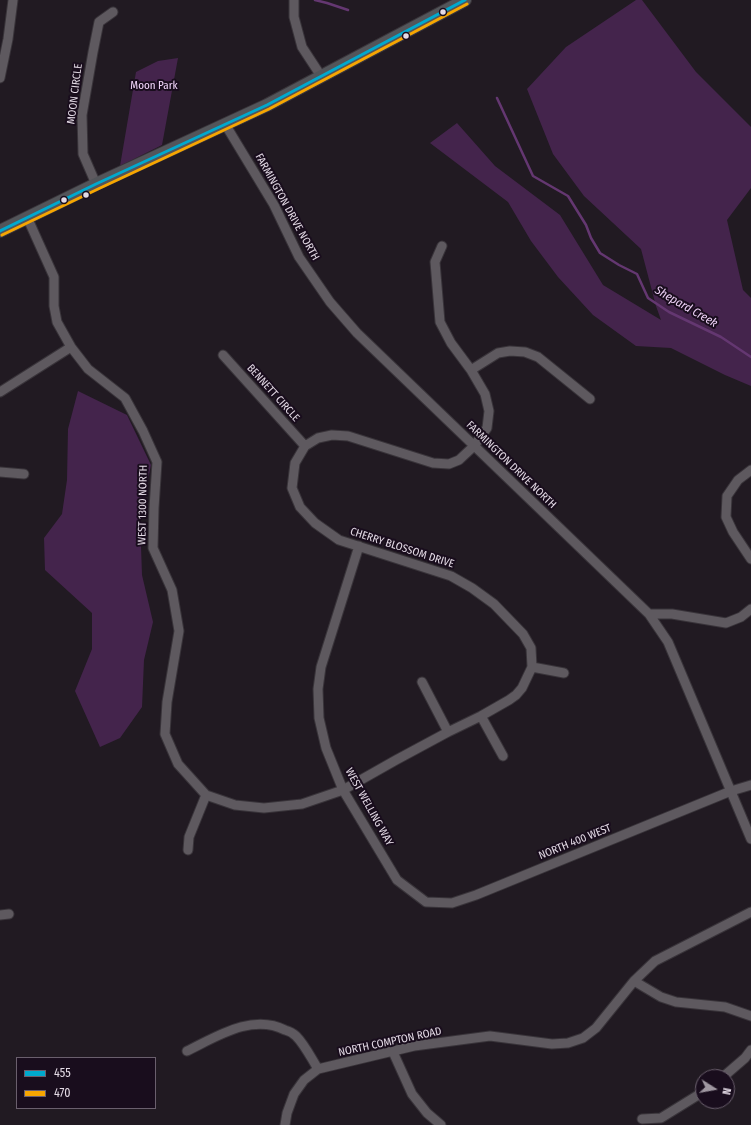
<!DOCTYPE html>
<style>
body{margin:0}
#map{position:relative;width:751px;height:1125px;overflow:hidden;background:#211a22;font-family:"Fira Sans Condensed",sans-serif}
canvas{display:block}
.legend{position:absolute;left:16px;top:1057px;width:140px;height:52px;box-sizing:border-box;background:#190d1d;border:1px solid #6a5f6d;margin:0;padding:5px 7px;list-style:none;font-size:12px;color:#e3dae5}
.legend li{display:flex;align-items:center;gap:8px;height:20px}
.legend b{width:20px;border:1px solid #6a5f6d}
.north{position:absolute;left:695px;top:1069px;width:40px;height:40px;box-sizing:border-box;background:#190d1d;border:1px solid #6a5f6d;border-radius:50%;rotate:101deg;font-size:11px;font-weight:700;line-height:16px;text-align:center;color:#e3dae5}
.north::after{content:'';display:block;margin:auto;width:14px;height:18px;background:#9f97a1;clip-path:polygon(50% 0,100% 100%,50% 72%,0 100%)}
</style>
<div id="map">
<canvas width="751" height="1125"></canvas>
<ul class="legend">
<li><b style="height:5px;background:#00a9ce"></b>455</li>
<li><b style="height:5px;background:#f7a600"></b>470</li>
</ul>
<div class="north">N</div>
</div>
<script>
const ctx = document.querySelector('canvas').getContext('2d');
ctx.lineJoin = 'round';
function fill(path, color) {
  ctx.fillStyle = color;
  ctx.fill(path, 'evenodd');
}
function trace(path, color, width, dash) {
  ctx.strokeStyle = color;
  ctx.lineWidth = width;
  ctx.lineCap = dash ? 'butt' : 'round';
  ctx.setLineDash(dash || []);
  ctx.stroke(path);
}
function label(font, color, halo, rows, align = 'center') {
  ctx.font = font + ' "Fira Sans Condensed",sans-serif';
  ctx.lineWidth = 4;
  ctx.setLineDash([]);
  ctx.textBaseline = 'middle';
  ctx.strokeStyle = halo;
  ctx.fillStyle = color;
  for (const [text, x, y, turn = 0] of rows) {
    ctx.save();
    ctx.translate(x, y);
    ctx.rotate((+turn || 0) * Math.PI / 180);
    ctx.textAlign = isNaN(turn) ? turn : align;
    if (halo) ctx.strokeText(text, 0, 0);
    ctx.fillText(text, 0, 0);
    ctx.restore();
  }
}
const green = new Path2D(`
 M636 0H642L696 72 751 127V188L727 220 743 290 751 298V386L725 375 671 348 636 346 593 315 558 277 531 241 508 202 430 143 457 123 495 166 560 215 603 285 661 320 656 306 641 249 584 196 553 154 527 89 566 47Z
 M178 58 162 145 120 166 136 72 158 61Z
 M78 391 127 415 151 465 140 517 142 575 153 622 144 660 142 707 120 738 100 747 75 691 92 649V613L45 570 44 538 62 514 67 480 68 429Z`);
const stream = new Path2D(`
 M315 0 327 3 348 10
 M497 98 533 176 568 196 586 225 591 238 600 253 619 265 637 274 648 298 669 312 721 337 751 357`);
const minor = new Path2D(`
 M294 0V17L302 47 321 76
 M0 78 8 39 13 0
 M225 124 274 205 299 257 330 302 357 333 649 614 668 642 751 839
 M96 184 83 154 82 115 93 52 99 22 113 12
 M27 217 54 277V306L57 322 71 347 88 369 125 398 143 431 157 462 154 508 153 548 172 590 179 631 167 702 165 734 178 764 206 795 235 805 264 808 302 804 343 790 396 760 448 732 481 716 509 700 516 695 522 688 532 667 531 648 523 634 494 604 472 588 451 576 339 540 315 523 300 507 292 488 295 463 305 446 318 438 332 435 348 436 433 463 449 464 459 460 474 446 487 428 489 411 485 394 471 370 451 343 440 322 435 262 442 246
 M223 355 305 446
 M471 370 498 353 510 351 525 352 538 357 590 399
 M0 392 71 347
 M751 470 738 480 727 496 726 517 733 532 751 559
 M0 472 24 474
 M359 546 321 667 318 689 319 718 326 748 343 790 397 880 426 902 452 903 476 895 731 791 751 785
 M649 614H672L726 623 741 617 751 609
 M532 667 564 673
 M422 682 448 732
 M481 716 503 756
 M188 850 189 837 206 795
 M0 915 9 914
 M634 981 661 997 676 1002 725 1007 751 1016
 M187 1051C216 1037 252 1013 285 1030 289 1031 293 1033 296 1036 305 1045 311 1058 318 1069
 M393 1052 412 1094 427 1113 441 1125
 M723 1077 745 1058 751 1050
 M642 1119 661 1118 703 1092
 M285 1125 287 1113 294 1094 304 1080 318 1069 414 1046 490 1036 552 1044 568 1043 583 1038 596 1028 634 981 655 961 751 912`);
const major = new Path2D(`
 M0 231 96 184 267 105 465 0`);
const bus1 = new Path2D(`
 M0 231 96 184 267 105 465 0`);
const bus2 = new Path2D(`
 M2 235 98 189 269 109 467 4`);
const markers = [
 [443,12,3.5,"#e3dae5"],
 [406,36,3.5,"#e3dae5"],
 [86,195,3.5,"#e3dae5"],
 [64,200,3.5,"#e3dae5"]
];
const parkNames = [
 ["Moon Park",154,86]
];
const streetNames = [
 ["MOON CIRCLE",75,94,-83],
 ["FARMINGTON DRIVE NORTH",287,207,61],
 ["BENNETT CIRCLE",273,393,48],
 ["FARMINGTON DRIVE NORTH",511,465,44],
 ["WEST 1300 NORTH",143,505,-89],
 ["CHERRY BLOSSOM DRIVE",402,548,18],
 ["WEST WELLING WAY",369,807,61],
 ["NORTH 400 WEST",575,842,-22],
 ["NORTH COMPTON ROAD",390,1042,-12]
];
const waterNames = [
 ["Shepard Creek",686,307,30]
];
fill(green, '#44244c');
trace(stream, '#643771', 2.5);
trace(minor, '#39343a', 11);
trace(major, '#39343a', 14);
trace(minor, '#5e595f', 9);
trace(major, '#53555a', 12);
trace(bus1, '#00a9ce', 3);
trace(bus2, '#f7a600', 3);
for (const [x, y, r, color] of markers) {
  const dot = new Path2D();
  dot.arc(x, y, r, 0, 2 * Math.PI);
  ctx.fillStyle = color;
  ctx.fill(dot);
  trace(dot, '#190d1d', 1.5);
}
label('11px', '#f3d7fc', '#190d1d', parkNames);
label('11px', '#e3dae5', '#190d1d', streetNames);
label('italic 12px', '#edd1f6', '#190d1d', waterNames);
</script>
